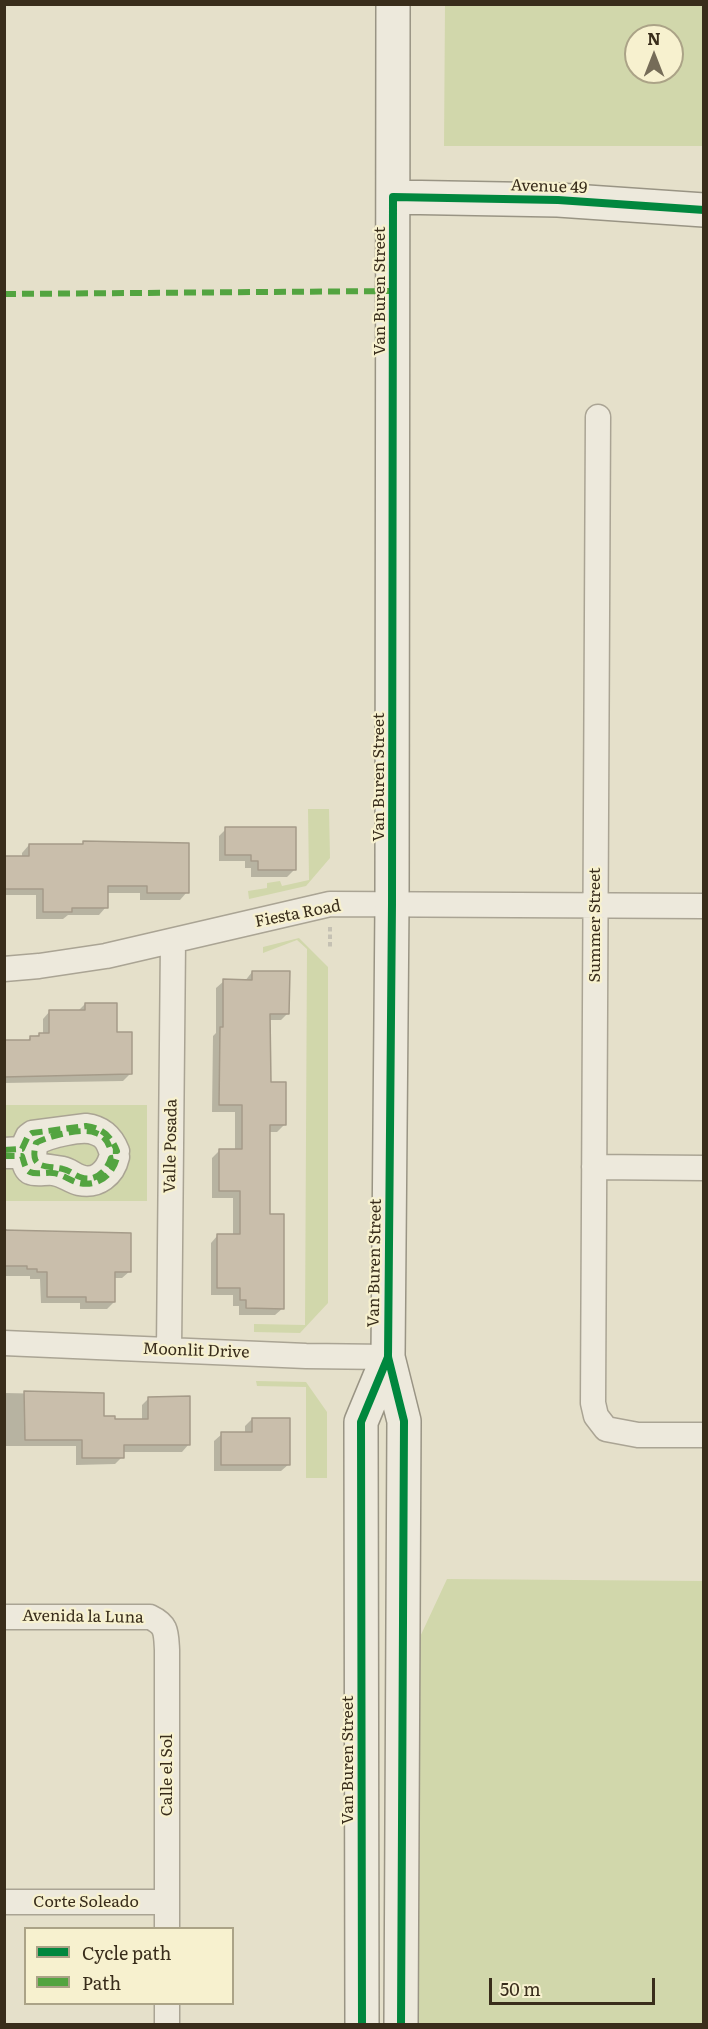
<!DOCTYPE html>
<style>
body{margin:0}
#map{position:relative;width:708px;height:2029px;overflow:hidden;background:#e5e0ca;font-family:Literata,serif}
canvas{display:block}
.frame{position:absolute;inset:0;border:6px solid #392d1b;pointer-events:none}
.legend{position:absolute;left:24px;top:1927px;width:210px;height:78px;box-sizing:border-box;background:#f7f1cf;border:2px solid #aba387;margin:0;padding:8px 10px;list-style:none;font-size:18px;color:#392d1b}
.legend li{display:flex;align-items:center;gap:12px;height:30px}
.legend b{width:30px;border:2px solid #aba387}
.north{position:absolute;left:624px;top:24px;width:60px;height:60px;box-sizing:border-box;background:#f7f1cf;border:2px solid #aba387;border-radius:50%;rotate:0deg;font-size:16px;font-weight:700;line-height:24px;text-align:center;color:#392d1b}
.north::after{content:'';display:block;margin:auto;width:21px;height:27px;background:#756c58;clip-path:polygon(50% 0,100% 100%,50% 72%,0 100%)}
.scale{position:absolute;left:489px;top:1978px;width:166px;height:27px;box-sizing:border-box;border:3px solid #392d1b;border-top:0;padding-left:8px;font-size:18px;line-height:21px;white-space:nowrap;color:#392d1b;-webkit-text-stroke:4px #f7f1cf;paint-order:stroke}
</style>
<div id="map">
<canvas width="708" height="2029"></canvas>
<div class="frame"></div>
<ul class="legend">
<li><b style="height:8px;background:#00873e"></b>Cycle path</li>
<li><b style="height:8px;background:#53a440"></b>Path</li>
</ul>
<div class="north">N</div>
<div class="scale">50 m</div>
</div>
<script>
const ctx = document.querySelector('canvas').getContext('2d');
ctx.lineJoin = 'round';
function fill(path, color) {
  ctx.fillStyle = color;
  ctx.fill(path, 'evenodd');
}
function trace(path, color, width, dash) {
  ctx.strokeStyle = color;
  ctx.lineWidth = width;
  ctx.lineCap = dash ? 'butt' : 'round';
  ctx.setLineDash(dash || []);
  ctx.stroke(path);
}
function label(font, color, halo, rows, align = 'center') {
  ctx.font = font + ' Literata,serif';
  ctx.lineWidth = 4.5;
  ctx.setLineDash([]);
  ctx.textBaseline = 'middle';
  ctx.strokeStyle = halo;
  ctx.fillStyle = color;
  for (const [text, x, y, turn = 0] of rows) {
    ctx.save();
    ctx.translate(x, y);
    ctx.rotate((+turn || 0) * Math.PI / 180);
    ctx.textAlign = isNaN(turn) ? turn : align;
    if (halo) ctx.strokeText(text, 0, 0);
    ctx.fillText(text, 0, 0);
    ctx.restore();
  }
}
const green = new Path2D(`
 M445 5H703V146H444ZM636 36H672V72H636Z
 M308 809H329L330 858 306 886 249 899 248 891 267 888V883L280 881 282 886 309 880Z
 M299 938 328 967V1303L300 1333 254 1332V1324L305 1325 307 949 297 940 263 953V947Z
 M5 1105H147V1201H5Z
 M256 1381 306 1382 327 1412V1478H306V1387L257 1386Z
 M447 1579 703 1581V2024H417L419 1639Z`);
const shadow = new Path2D(`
 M226 829 294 870 287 877H251V868H245V861H219V836Z
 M84 843 187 892 180 900H140V893H106V907L99 915H68L63 919H36V895H4V857H22V853L29 845H82Z
 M252 972 288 1013 281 1020H269V1084L284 1125 277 1132H268V1215L283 1308 275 1315H239V1306H233V1295H211V1243L218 1235H233V1198H212V1158L219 1151H235V1112H212L213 1036 216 1033V988L224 981H245Z
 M85 1004 116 1033 131 1073 123 1081 4 1083V1042H26L31 1037 43 1034V1019L50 1011H78Z
 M4 1229H7V1232L130 1271 122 1278H114V1302L107 1309H80V1303H41L40 1279H30V1276H4Z
 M4 1393 103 1395V1417L114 1421H142V1405L149 1398 189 1444 182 1452H122V1457L115 1464 76 1465V1446H4Z
 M252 1419 289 1464 281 1471H214V1441L222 1434H245V1426Z`);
const building = new Path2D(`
 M225 827H296V870H258V861H251V855H225Z
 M83 841 189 843V893H147V886H108V908H72V912H43V889H4V856H29V844H83Z
 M252 971H290L289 1014H270L271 1082H286V1125H270V1214H284V1309L246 1308V1300H240V1288H217V1234H240V1191H219V1149H242V1105H219L220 1027H223V979L252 980Z
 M85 1003H117V1032H132V1074L4 1077V1040H30V1036H39V1033H49V1010H85Z
 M4 1230 131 1233V1272H115V1302H86V1297H47V1272H37V1269H27V1266H4Z
 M24 1391 104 1393V1416H115V1419H148V1397L190 1396V1445H124V1458H82V1440H25Z
 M252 1418H290V1465H221V1432H252Z`);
const path = new Path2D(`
 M330 927V947`);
const street = new Path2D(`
 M598 417 593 1403 596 1416 606 1429 638 1435H704
 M4 969 39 966 106 956 330 904 704 906
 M4 1150 22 1149 28 1136 32 1133 86 1126C102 1128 111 1136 117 1151H111C108 1142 105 1136 96 1133 83 1127 48 1136 36 1143 29 1170 45 1165 63 1169 69 1170 74 1175 80 1177 95 1183 107 1171 111 1158L117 1157C113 1175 98 1187 79 1183 70 1181 63 1174 53 1173 46 1172 36 1175 30 1172 25 1170 24 1161 22 1156H4
 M594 1167 704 1168
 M4 1343 306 1356 388 1357
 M169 1350 173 942
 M4 1617H150C167 1625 166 1632 167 1650V1928
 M4 1902H167
 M167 2004V2024`);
const secondary = new Path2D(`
 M393 4 392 904 388 1357 404 1421 401 2024
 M393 197 558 200 704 210
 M362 2024 361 1422 388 1357`);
const quiet = new Path2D(`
 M4 294 394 291
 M4 1150 22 1149 28 1136 32 1133 86 1126C102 1128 111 1136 117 1151H111C108 1142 105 1136 96 1133 83 1127 48 1136 36 1143 29 1170 45 1165 63 1169 69 1170 74 1175 80 1177 95 1183 107 1171 111 1158L117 1157C113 1175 98 1187 79 1183 70 1181 63 1174 53 1173 46 1172 36 1175 30 1172 25 1170 24 1161 22 1156H4`);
const cycleway = new Path2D(`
 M362 2024 361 1422 388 1357
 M401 2024 404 1421 388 1357 392 904 393 197 558 200 704 210`);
const streetNames = [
 ["Avenue 49",549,187,2],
 ["Van Buren Street",380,291,-90],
 ["Van Buren Street",379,777,-90],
 ["Fiesta Road",298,914,-11],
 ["Summer Street",595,925,-90],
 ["Valle Posada",171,1146,-89],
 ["Van Buren Street",375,1263,-89],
 ["Moonlit Drive",196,1351,2],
 ["Avenida la Luna",83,1617,1],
 ["Van Buren Street",348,1760,-90],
 ["Calle el Sol",167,1775,-90],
 ["Corte Soleado",86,1902]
];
fill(green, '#d1d7ab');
fill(shadow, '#0003');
fill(building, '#c9beab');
trace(building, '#a59b89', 1.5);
trace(street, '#aaa494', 27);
trace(secondary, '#999484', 36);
trace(path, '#c5c1b3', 4, [4.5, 3]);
trace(street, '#ede9dc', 24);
trace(secondary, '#ede9dc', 33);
trace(quiet, '#53a440', 6, [12, 6]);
trace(cycleway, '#00873e', 8);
label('16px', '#392d1b', '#f7f1cf', streetNames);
</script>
